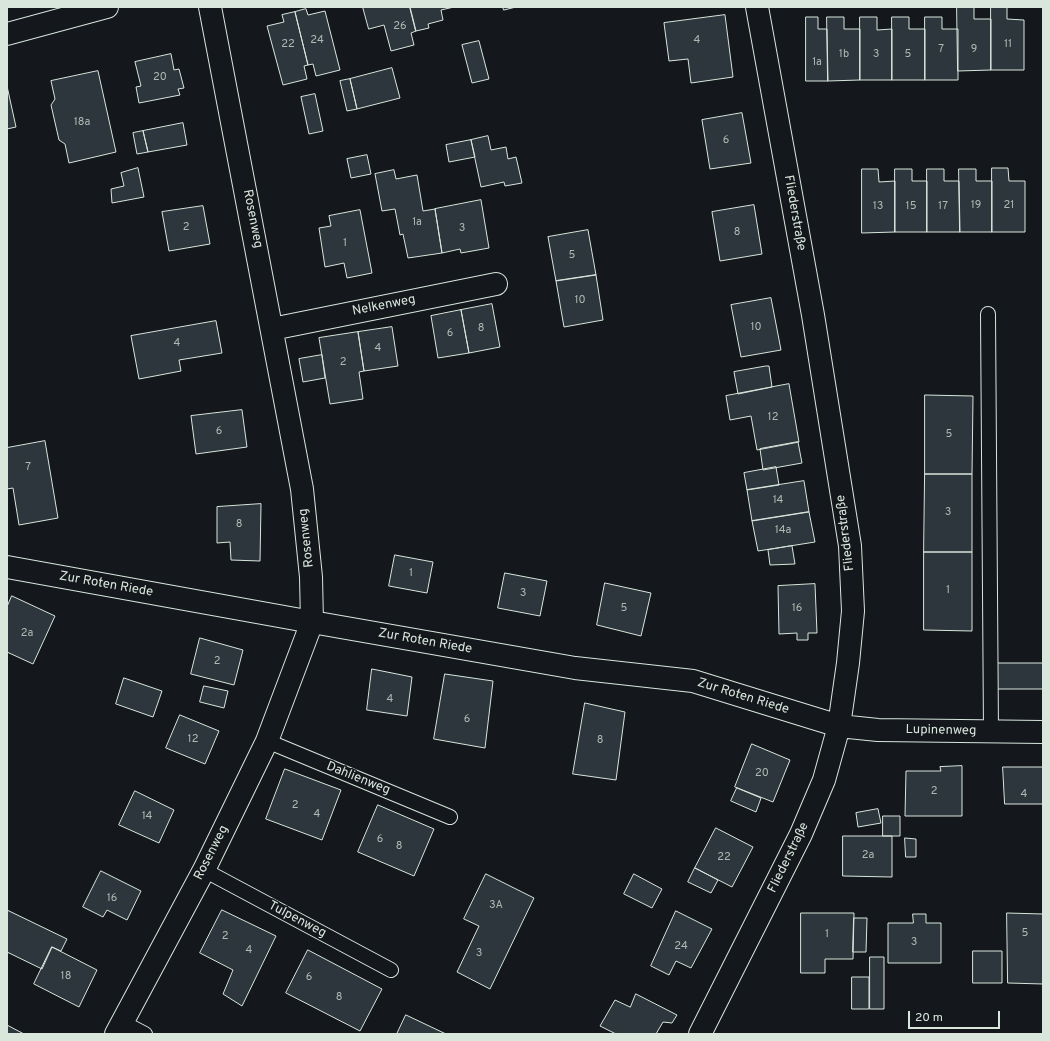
<!DOCTYPE html>
<meta charset="utf-8">
<style>
body{margin:0}
#map{position:relative;width:1050px;height:1041px;overflow:hidden;background:#14181c;font-family:Overpass,sans-serif}
canvas{display:block}
.frame{position:absolute;inset:0;border:8px solid #d8e6dc;pointer-events:none}
.scale{position:absolute;left:908px;top:1011px;width:92px;height:18px;box-sizing:border-box;border:2px solid #d8e6dc;border-top:0;padding-left:5px;font-size:12px;line-height:14px;white-space:nowrap;color:#d8e6dc;-webkit-text-stroke:3px #14181c;paint-order:stroke}
</style>
<div id="map">
<canvas width="1050" height="1041"></canvas>
<div class="frame"></div>
<div class="scale">20 m</div>
</div>
<script>
const ctx = document.querySelector('canvas').getContext('2d');
ctx.lineJoin = 'round';
function fill(path, color) {
  ctx.fillStyle = color;
  ctx.fill(path, 'evenodd');
}
function trace(path, color, width, dash) {
  ctx.strokeStyle = color;
  ctx.lineWidth = width;
  ctx.lineCap = dash ? 'butt' : 'round';
  ctx.setLineDash(dash || []);
  ctx.stroke(path);
}
function label(font, color, halo, rows, align = 'center') {
  ctx.font = font + ' Overpass,sans-serif';
  ctx.lineWidth = 3;
  ctx.setLineDash([]);
  ctx.textBaseline = 'middle';
  ctx.strokeStyle = halo;
  ctx.fillStyle = color;
  for (const [text, x, y, turn = 0] of rows) {
    ctx.save();
    ctx.translate(x, y);
    ctx.rotate((+turn || 0) * Math.PI / 180);
    ctx.textAlign = isNaN(turn) ? turn : align;
    if (halo) ctx.strokeText(text, 0, 0);
    ctx.fillText(text, 0, 0);
    ctx.restore();
  }
}
const building = new Path2D(`
 M363 7H410L416 31 411 33 414 45 391 51 384 25 369 29Z
 M410 7H454L441 10 443 20 428 24 429 28 416 31Z
 M503 7H516L504 10Z
 M957 7H974V19H991V70L958 71Z
 M991 7H1007V19L1024 20V70H991Z
 M306 9 308 15 325 11 340 70 316 76 313 64 308 65 295 12Z
 M295 12 308 65 304 66 307 79 283 85 267 26 284 22 282 15Z
 M725 15 733 77 691 83 688 59 669 61 664 23Z
 M806 17H818V29H827L828 81H806Z
 M827 17H844V29H860V80L828 81Z
 M860 17H877V30L892 29V80H860Z
 M892 17H909V29H925V80H892Z
 M925 17H942V29H958V80H925Z
 M479 41 489 79 472 83 462 45Z
 M171 54 174 70 179 69 184 88 178 89 180 95 139 103 136 87 141 86 135 62Z
 M392 68 400 98 357 109 350 79Z
 M98 71 116 152 69 163 65 144 59 140 51 105 55 99 51 81Z
 M350 79 357 109 347 111 340 81Z
 M7 86 16 127 7 129Z
 M315 94 323 131 309 134 301 97Z
 M742 113 751 163 710 169 702 120Z
 M183 123 187 145 148 152 143 131Z
 M143 131 148 152 137 154 133 133Z
 M488 136 491 150 506 147 508 159 516 157 522 183 505 186 504 182 481 187 471 140Z
 M471 140 475 157 449 162 446 145Z
 M367 155 371 174 351 178 347 159Z
 M138 168 144 197 112 203 111 189 124 186 121 173Z
 M992 168H1008L1009 181H1025V232H992Z
 M862 169H878L879 182 895 181V232L862 233Z
 M895 169H912V181H927V232H895Z
 M927 169H944V181H959L960 232H927Z
 M959 169H976V181H992V232H960Z
 M394 170 396 179 417 175 423 211 435 209 442 253 408 258 403 234 400 235 395 209 382 211 375 174Z
 M481 200 489 248 461 253 460 249 442 253 435 209Z
 M754 205 762 254 720 261 712 212Z
 M203 206 210 244 169 251 162 212Z
 M360 210 372 273 347 278 344 263 325 267 319 228 331 226 329 216Z
 M588 230 596 275 556 281 548 237Z
 M596 275 603 320 564 327 556 281Z
 M771 298 781 350 741 357 731 305Z
 M492 304 500 347 469 353 461 310Z
 M461 310 469 353 438 358 431 316Z
 M216 321 222 353 179 360 181 371 139 379 131 336Z
 M392 327 398 366 364 371 358 332Z
 M358 332 364 371 359 372 363 399 330 404 319 338Z
 M322 355 325 378 303 382 299 359Z
 M766 366H769L772 387 738 394 734 372Z
 M789 384 799 442 757 450 751 416 730 420 726 396Z
 M925 395 973 396 972 474H925Z
 M242 410 247 447 196 454 191 416Z
 M45 441 58 518 19 525 13 488 7 489V448Z
 M798 442 802 463 763 470 760 449Z
 M776 467 779 485 747 490 744 473Z
 M925 474H972V552H924Z
 M804 481 809 512 752 521 747 490Z
 M261 504 260 561 231 560 230 542 217 543V507Z
 M809 512 815 542 758 551 752 521Z
 M792 546 795 564 770 565 768 550Z
 M924 552H972V631L924 630Z
 M395 555 433 562 427 593 389 586Z
 M505 573 547 581 540 616 498 608Z
 M605 583 651 593 641 636 597 625Z
 M815 584 817 633H808V640H797V633L779 634 778 586Z
 M12 596 55 616 33 664 7 652V607Z
 M200 638 243 650 234 685 191 674Z
 M996 663H1043V689H996Z
 M372 669 412 677 407 716 367 710Z
 M445 674 493 681 485 748 434 739Z
 M124 678 162 691 153 717 116 704Z
 M204 686 228 691 224 708 200 702Z
 M585 703 625 712 616 780 573 774Z
 M180 715 219 731 205 764 166 748Z
 M752 744 790 760 773 802 735 787Z
 M962 766V816H905L906 771H941L940 767Z
 M1003 767H1043V804H1005Z
 M285 769 341 790 322 840 266 819Z
 M737 788 761 798 756 812 731 801Z
 M135 791 174 810 159 843 119 825Z
 M378 805 434 829 414 876 358 852Z
 M878 809 881 823 858 827 856 813Z
 M883 816H900V836H883Z
 M716 828 753 847 732 887 695 868Z
 M843 836H892V877L843 876Z
 M905 838 916 839V857H906Z
 M695 868 718 880 711 893 688 882Z
 M101 871 141 891 127 920 107 910 103 917 83 907Z
 M486 874 534 898 490 989 457 972 479 926 464 919Z
 M634 874 662 889 652 908 624 894Z
 M7 910 67 939 61 951 52 947 42 969 7 952Z
 M222 910 276 936 242 1006 223 994 233 970 200 953Z
 M676 911 712 929 691 968 676 961 669 975 651 966Z
 M801 913H854L853 959H825V973H801Z
 M1007 913 1043 914V984L1008 983Z
 M913 914H926V923H941V963H888V923H913Z
 M854 918H867L866 952H853Z
 M52 947 97 970 79 1007 34 984Z
 M308 950 382 989 360 1031 286 993Z
 M973 951H1002V983H973Z
 M870 957H884V1009H870Z
 M852 977H869V1009H852Z
 M636 994 677 1015 672 1023 663 1022 656 1034H616L600 1026 615 1000 630 1007Z
 M406 1015 446 1034H397Z
 M7 1025 24 1034H7Z`);
const service = new Path2D(`
 M988 314 991 732
 M267 741 450 817
 M204 870 391 970
 M122 1022 145 1034`);
const minor = new Path2D(`
 M272 329 496 284
 M7 567 312 622 575 668 693 681 839 726 878 730 1043 732
 M116 1034 204 870 267 741 312 622 311 577 302 489 210 7
 M700 1034 801 834 824 780 839 726 848 663 853 611 850 546 813 315 757 7`);
const tertiary = new Path2D(`
 M7 34 107 7`);
const numberNames = [
 ["26",400,27],
 ["24",317,41],
 ["4",697,41],
 ["22",288,45],
 ["11",1008,45],
 ["7",941,50],
 ["9",974,50],
 ["1b",844,55],
 ["3",876,55],
 ["5",908,55],
 ["1a",817,63],
 ["20",160,78],
 ["18a",82,123],
 ["6",726,141],
 ["19",976,206],
 ["21",1009,206],
 ["13",878,207],
 ["15",911,207],
 ["17",943,207],
 ["1a",417,223],
 ["2",186,228],
 ["3",462,229],
 ["8",737,233],
 ["1",345,244],
 ["5",572,256],
 ["10",580,301],
 ["10",756,328],
 ["8",481,329],
 ["6",450,334],
 ["4",177,344],
 ["4",378,349],
 ["2",343,363],
 ["12",773,418],
 ["6",219,432],
 ["5",949,435],
 ["7",28,468],
 ["14",778,501],
 ["3",948,513],
 ["8",239,525],
 ["14a",783,531],
 ["1",411,574],
 ["1",948,591],
 ["3",523,594],
 ["5",624,609],
 ["16",797,609],
 ["2a",27,634],
 ["2",217,662],
 ["4",390,700],
 ["6",467,720],
 ["12",193,740],
 ["8",600,741],
 ["20",762,774],
 ["2",934,792],
 ["4",1024,795],
 ["2",295,806],
 ["4",317,815],
 ["14",147,817],
 ["6",380,840],
 ["8",399,847],
 ["2a",868,856],
 ["22",724,858],
 ["16",112,899],
 ["3A",496,906],
 ["5",1025,934],
 ["1",827,935],
 ["2",225,937],
 ["3",914,943],
 ["24",681,947],
 ["4",249,951],
 ["3",479,954],
 ["18",66,977],
 ["6",309,978],
 ["8",339,998]
];
const streetNames = [
 ["Fliederstraße",794,213,80],
 ["Rosenweg",252,219,79],
 ["Nelkenweg",384,306,-11],
 ["Fliederstraße",846,533,-97],
 ["Rosenweg",307,538,-96],
 ["Zur Roten Riede",106,585,10],
 ["Zur Roten Riede",425,642,10],
 ["Zur Roten Riede",743,697,17],
 ["Lupinenweg",941,731,1],
 ["Dahlienweg",358,779,22],
 ["Rosenweg",212,853,-63],
 ["Fliederstraße",789,858,-64],
 ["Tulpenweg",297,920,28]
];
fill(building, '#2c363c');
trace(building, '#d8e6dc', 1);
trace(service, '#d8e6dc', 16);
trace(minor, '#d8e6dc', 24);
trace(tertiary, '#d8e6dc', 24);
trace(service, '#14181c', 14);
trace(minor, '#14181c', 22);
trace(tertiary, '#14181c', 22);
label('11px', '#adbab4', null, numberNames);
label('13px', '#d8e6dc', '#14181c', streetNames);
</script>
